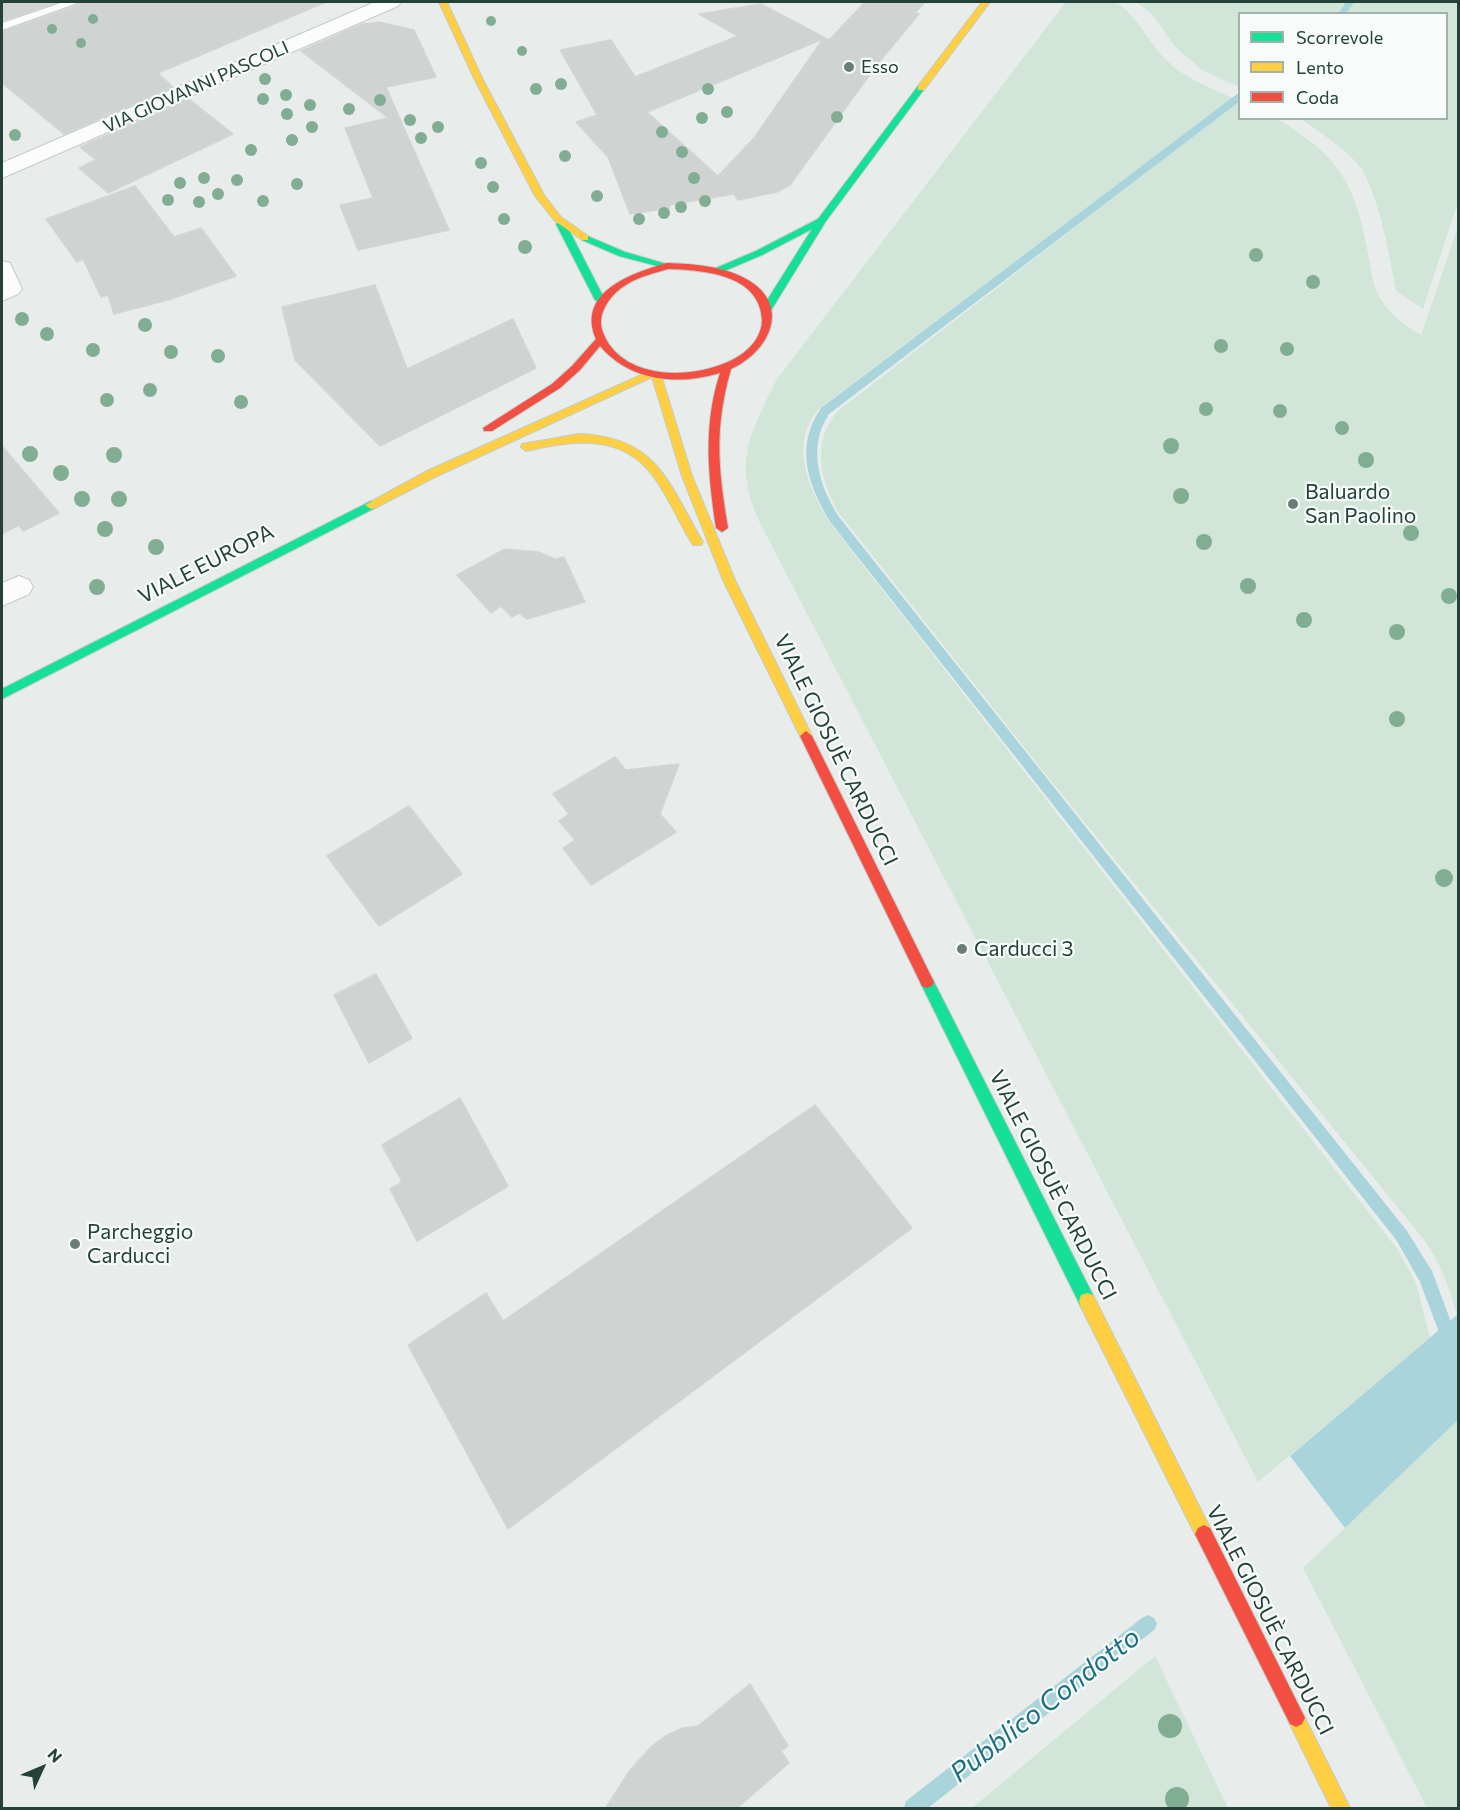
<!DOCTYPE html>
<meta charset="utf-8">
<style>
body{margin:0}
#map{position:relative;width:1460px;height:1810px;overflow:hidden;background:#e8edeb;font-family:Commissioner,sans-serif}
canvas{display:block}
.frame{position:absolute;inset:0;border:3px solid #24423a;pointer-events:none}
.legend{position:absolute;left:1238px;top:12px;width:210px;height:108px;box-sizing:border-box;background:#f7fbf9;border:2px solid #a3b1ad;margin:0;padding:8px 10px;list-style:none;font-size:18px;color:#24423a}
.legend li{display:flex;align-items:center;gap:12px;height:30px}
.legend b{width:30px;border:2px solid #a3b1ad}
.north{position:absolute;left:12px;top:1738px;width:60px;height:60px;-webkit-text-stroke:4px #f7fbf9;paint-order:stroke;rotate:46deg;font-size:16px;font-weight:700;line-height:24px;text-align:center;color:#24423a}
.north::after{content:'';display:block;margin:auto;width:21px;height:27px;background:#24423a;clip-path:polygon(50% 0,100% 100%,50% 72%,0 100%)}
</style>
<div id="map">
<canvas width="1460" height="1810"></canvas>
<div class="frame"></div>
<ul class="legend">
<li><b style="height:8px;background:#16e098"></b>Scorrevole</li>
<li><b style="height:8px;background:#ffcf43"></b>Lento</li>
<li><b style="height:8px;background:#f24e42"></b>Coda</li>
</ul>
<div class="north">N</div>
</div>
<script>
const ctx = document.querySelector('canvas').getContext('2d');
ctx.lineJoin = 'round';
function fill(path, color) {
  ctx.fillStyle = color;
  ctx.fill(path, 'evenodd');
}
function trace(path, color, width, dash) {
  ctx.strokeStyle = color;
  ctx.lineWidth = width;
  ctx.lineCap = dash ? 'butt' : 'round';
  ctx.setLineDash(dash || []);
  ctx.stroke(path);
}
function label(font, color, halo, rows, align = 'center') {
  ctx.font = font + ' Commissioner,sans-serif';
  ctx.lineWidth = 4.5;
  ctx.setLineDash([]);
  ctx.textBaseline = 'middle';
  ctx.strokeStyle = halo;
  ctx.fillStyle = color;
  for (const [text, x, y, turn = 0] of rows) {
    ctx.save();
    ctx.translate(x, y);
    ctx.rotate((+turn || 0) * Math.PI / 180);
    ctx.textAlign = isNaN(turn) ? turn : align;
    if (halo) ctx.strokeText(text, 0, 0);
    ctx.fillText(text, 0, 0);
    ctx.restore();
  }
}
const green = new Path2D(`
 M1066 2H1116C1138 17 1147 39 1164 58 1182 77 1209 87 1232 98L820 408C785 444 813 500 837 532L1398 1250 1416 1283 1430 1338 1258 1482 763 529C732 465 747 439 777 379Z
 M1136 2H1458V202L1423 309 1396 291C1388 251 1382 208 1363 171 1356 157 1314 127 1300 119L1446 118V14H1240L1239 87 1202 70 1175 47 1152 14Z
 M1238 101 1240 118C1250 119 1266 116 1276 119 1287 123 1298 133 1307 139 1361 178 1362 228 1375 288 1385 311 1401 323 1421 335L1458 227 1457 1315C1450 1288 1441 1265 1425 1241L1043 771 838 512C820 479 811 441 838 411Z
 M1458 1420V1808H1427L1303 1568Z
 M1155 1656 1228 1808H972Z`);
const water = new Path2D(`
 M1458 1314V1420L1345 1528 1290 1456Z`);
const stream = new Path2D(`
 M1346 2H1354L1346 14H1338Z
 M1237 94H1240V101L829 414C807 447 819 486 839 517L1407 1231 1432 1271 1458 1341 1457 1348 1451 1350 1445 1348 1420 1282 1397 1241 831 523C808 485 794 448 821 408Z
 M1148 1615 1154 1618 1157 1624 1154 1630 928 1808H904L906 1801 1142 1618Z`);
const building = new Path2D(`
 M2 2H58L2 21Z
 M82 2H326L158 73 173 87 64 134 2 83V32L81 4Z
 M865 2H925L915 13 919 14 876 66 790 185 777 192 738 200 734 194 669 205 670 208 630 214 608 157 576 122 597 115 560 50 611 40 635 77 738 36 699 14 761 4 829 40ZM823 39 754 138 718 176 647 112Z
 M379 22 414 30 436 77 386 87 449 230 358 250 340 205 373 198 345 128 388 118 301 51 362 24Z
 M189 99 233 134 108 193 79 168 96 160 80 147Z
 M135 186 174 237 201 228 236 276 171 299 114 314 108 295 101 297 83 259 77 262 46 219Z
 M375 285 407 369 513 319 536 368 380 446 295 360 282 307Z
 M2 446 59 513 23 531 19 525 2 534Z
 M505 549 538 552 555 559 564 557 585 602 527 619 519 613 512 617 501 606 491 613 457 575Z
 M615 757 626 770 679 764 660 814 676 832 591 885 563 848 575 840 559 821 569 814 553 794Z
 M409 806 462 874 379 926 327 856Z
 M376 974 412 1038 369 1063 334 995Z
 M460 1098 508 1186 417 1241 390 1189 402 1182 382 1145Z
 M815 1105 912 1228 508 1529 408 1345 486 1293 503 1321Z
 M750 1684 788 1746 781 1751 789 1763 736 1809H605L630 1770 651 1747 665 1736 683 1728 698 1726Z`);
const lane = new Path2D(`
 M64 2H80L2 30V23Z`);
const street = new Path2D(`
 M375 2H401L398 6 2 178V163Z
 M2 261 10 263 22 289 18 294 2 301Z
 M19 576 29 580 33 587 29 594 2 606V583Z`);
const fast = new Path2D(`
 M918 86 925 88 826 221 770 312H762L761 310 812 229 762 255 722 272H716V268L756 251 818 219Z
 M561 221 566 224 605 300 603 302 600 303 595 300 556 224Z
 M585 235 625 252 670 265 665 268 619 256 582 240V236Z
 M371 501 377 505 375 508 2 699V689Z
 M927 976 932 978 1093 1295 1095 1301 1093 1307 1087 1309 1081 1307 922 986 920 982 922 978Z`);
const slow = new Path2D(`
 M439 2H447L482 78 544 195 561 217 588 236V240H582L555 221 535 196 474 78Z
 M982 2H990L924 90H918V86Z
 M650 371 660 373 661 375 692 476 735 580 812 736 810 740H802L723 580 682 476 652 377 435 477 375 508 371 509 365 505 427 471Z
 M579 434C658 437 668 483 703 542L701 545H693C679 523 669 497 653 476 622 433 572 440 526 451L521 447 522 444Z
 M1087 1293 1093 1295 1210 1528 1213 1534 1210 1540 1204 1543 1198 1540 1081 1307 1079 1301 1081 1295Z
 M1296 1709 1302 1712 1350 1808H1331L1287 1718 1290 1712Z`);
const jam = new Path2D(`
 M667 263C694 264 724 266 748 280 792 306 769 352 731 369 714 428 718 468 728 528L722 532 716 528C708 475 703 425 720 373 677 386 630 381 600 346L580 370 560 388 492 431H484L483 428 552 384 572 366 596 339C576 292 632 273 667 263ZM668 269C703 270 760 274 762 320 762 334 753 346 742 354 705 380 625 384 604 335 600 327 600 317 604 309 609 298 618 289 629 283 641 276 655 273 668 269Z
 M806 731 812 736 932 978 934 982 932 986 927 988 922 986 800 736Z
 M1204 1525 1210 1528 1305 1718 1302 1724 1296 1727 1290 1724 1195 1534 1198 1528Z`);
const trees = [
 [93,19,5],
 [491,21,5],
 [52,29,5],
 [81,43,5],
 [522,51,5],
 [265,79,6],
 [561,84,6],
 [536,89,6],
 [708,89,6],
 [286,95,6],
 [263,99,6],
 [380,100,6],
 [310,105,6],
 [349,109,6],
 [727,112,6],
 [287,114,6],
 [837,117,6],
 [702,118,6],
 [410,120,6],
 [312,127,6],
 [438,127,6],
 [662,132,6],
 [15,135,6],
 [421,138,6],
 [292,140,6],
 [251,150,6],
 [682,152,6],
 [565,156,6],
 [481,163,6],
 [204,178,6],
 [694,178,6],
 [237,180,6],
 [180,183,6],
 [297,184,6],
 [493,187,6],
 [218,194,6],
 [597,196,6],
 [168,200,6],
 [263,201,6],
 [705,201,6],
 [199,202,6],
 [681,207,6],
 [664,213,6],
 [504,219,6],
 [639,219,6],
 [525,247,7],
 [1256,255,7],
 [1313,282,7],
 [22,319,7],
 [145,325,7],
 [47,334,7],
 [1221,346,7],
 [1287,349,7],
 [93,350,7],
 [171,352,7],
 [218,356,7],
 [150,390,7],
 [107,400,7],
 [241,402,7],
 [1206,409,7],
 [1280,411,7],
 [1342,428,7],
 [1171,446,8],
 [30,454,8],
 [114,455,8],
 [1366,460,8],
 [61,473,8],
 [1181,496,8],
 [82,499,8],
 [119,499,8],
 [105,529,8],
 [1411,533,8],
 [1204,542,8],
 [156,547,8],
 [1248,586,8],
 [97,587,8],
 [1449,596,8],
 [1304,620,8],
 [1397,632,8],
 [1397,719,8],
 [1444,878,9],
 [1170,1726,12],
 [1177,1799,12]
];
const markers = [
 [849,67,6,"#697e78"],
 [1293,504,6,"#697e78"],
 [962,949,6,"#697e78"],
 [75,1244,6,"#697e78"]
];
const farPoinames = [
 ["Esso",861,67]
];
const farStreetnames = [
 ["VIA GIOVANNI PASCOLI",196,87,-24]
];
const poiNames = [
 ["Baluardo",1305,492],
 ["San Paolino",1305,516],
 ["Carducci 3",974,949],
 ["Parcheggio",87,1232],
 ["Carducci",87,1256]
];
const streetNames = [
 ["VIALE EUROPA",206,564,-27],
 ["VIALE GIOSUÈ CARDUCCI",836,750,64],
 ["VIALE GIOSUÈ CARDUCCI",1053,1185,63],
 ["VIALE GIOSUÈ CARDUCCI",1270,1620,63]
];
const nearWaternames = [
 ["Pubblico Condotto",1045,1705,-38]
];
fill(green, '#d1e6d8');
fill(water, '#a9d4db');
fill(stream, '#a9d4db');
fill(building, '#cfd4d2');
trace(building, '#d1d6d4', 1.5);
trace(lane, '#c5cac8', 2);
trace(street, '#c5cac8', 2);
trace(fast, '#c3ccc9', 2);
trace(slow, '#c3ccc9', 2);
trace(jam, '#c3ccc9', 2);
fill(lane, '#fcfcfc');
fill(street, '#fcfcfc');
fill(fast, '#16e098');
fill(slow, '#ffcf43');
fill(jam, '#f24e42');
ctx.fillStyle = '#81ae93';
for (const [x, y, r] of trees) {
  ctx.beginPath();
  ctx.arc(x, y, r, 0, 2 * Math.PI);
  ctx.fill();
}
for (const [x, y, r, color] of markers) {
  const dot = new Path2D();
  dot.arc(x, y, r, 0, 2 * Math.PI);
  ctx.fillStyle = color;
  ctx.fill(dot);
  trace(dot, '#f7fbf9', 2);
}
label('18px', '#24423a', '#f7fbf9', farPoinames, 'left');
label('18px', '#24423a', '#f7fbf9', farStreetnames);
label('21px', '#24423a', '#f7fbf9', poiNames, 'left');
label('21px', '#24423a', '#f7fbf9', streetNames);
label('italic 27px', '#1c6f80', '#f7fbf9', nearWaternames);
</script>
